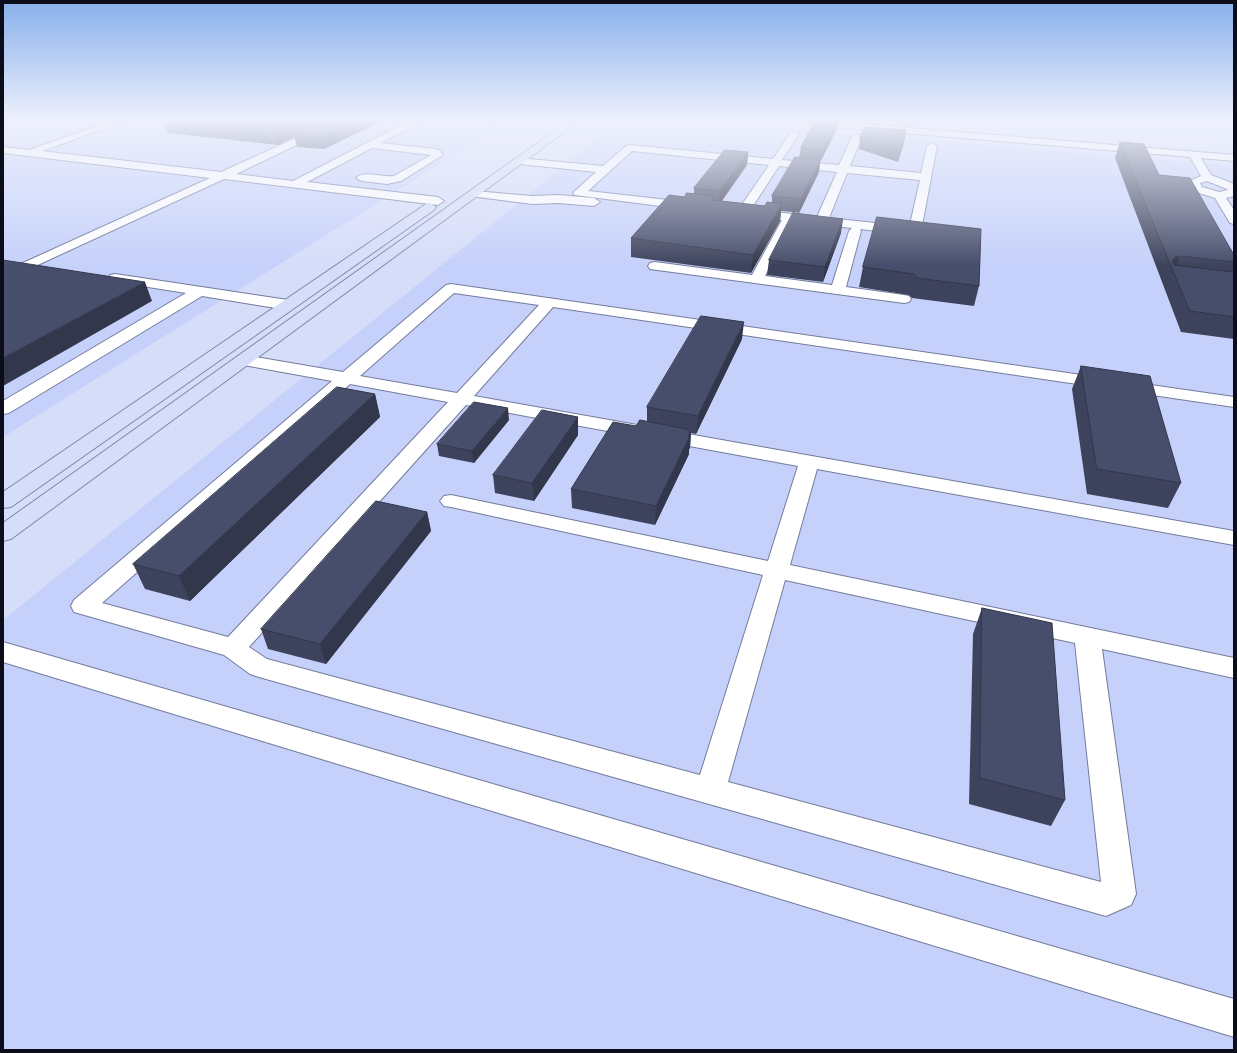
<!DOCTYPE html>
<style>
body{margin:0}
#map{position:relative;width:1237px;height:1053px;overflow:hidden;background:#d6ddf9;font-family:"PT Sans",sans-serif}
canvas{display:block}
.frame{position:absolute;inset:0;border:4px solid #0b0e1a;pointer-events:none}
</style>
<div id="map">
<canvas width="1237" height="1053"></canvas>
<div class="frame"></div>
</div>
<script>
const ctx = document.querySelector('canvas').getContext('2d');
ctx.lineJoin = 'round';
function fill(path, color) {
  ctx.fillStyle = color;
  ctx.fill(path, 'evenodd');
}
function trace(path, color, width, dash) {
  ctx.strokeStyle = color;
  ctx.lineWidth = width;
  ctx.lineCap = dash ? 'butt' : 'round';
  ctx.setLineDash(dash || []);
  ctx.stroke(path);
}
const built = new Path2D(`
 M3 119H512L3 437Z
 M622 119H682L1234 166V1050H3V620Z
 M1005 119H1234V137Z`);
const minor = new Path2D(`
 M117 119H131L42 151 221 172 338 119H351L236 174 293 181 413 119H425L381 143 435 149 439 150 443 155 401 181 387 184 362 181 356 178C363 170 383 178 394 176L431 155 372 148 307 182 438 197 444 201 438 205 224 179 3 281V272L210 178 3 153V147L29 150Z
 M483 119H498L499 120 494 123Z
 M767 119H805L1234 155V161L1201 158 1211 175 1234 184V196L1226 198 1234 210V224L1230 223 1215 198 1193 191 1188 182 1201 176 1190 157 772 122ZM1207 181 1227 189 1228 190 1219 192 1202 187 1200 183Z
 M794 131 799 134 782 160 839 165 852 137 857 134 862 137 850 166 921 173 927 146 932 143 937 146 921 231 915 235 909 231 903 234 860 229 861 231 846 287 904 295 909 296 911 299 909 302 904 303 650 269 648 266 650 263 655 262 752 275 782 220 743 216 737 212 769 165 632 151 588 191 695 203 697 206 695 209 691 210 575 195 573 193 575 191 596 172 519 164 514 161 519 158 603 166 626 146 630 145 773 159 791 132ZM779 166 837 172 817 217 751 209ZM847 173 920 180 909 229 903 226 829 218ZM791 221 852 228 849 231 832 285 765 276 792 223Z
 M474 191 532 196 558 195 594 198 600 202 594 206 558 203 532 204 470 196 468 194Z
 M115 274 288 300 293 302 296 305 293 308 288 310 202 296 9 413 3 414V401L186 293 110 281 108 278 110 275Z
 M451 284 1234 397V407L553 307 474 396 1234 531V545L817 469 790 565 1234 658V678L1102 649 1136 894 1131 905 1106 916 259 677 250 674 224 655 74 612 71 606 74 600 332 381 238 364 236 360 238 356 244 355 343 372 446 285ZM454 293 539 305 457 393 360 376ZM350 384 448 402 228 637 102 603ZM466 405 798 466 768 561 451 495 444 496 440 501 444 506 451 507 763 575 700 775 267 659 249 647ZM785 580 1075 643 1101 882 728 782Z
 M3 642 1234 999V1037L3 662Z`);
const major = new Path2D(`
 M571 119H582L11 539 3 541V523Z
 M430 203 436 207 434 210 11 507 3 508V492L426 204Z`);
const wall = new Path2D(`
 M174 119H386L324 149 297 147 294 137 278 145 168 133 164 123Z
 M816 119H842L841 121 838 120 837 129 820 162 819 172 799 213 795 212V213L841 233 823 282 767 275 769 260 794 212 781 211 780 221 751 273 631 257V238L684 197 694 194V188L748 152 747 165 722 201 765 206 772 203V196L799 157 801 148Z
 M906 130 904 142 898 162 859 149 860 137Z
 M1120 142 1159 175 1234 255V271L1233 272H1234V339L1181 332 1115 158Z
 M877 217 979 286 974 306 912 298 909 295 859 287 863 267Z
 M742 339 696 434 691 433 690 448 689 449V454L655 525 572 508 571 489 636 426 647 422V407Z
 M1081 366 1181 483 1168 508 1087 494 1072 389Z
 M375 394 380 417 190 601 145 589 133 564Z
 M578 417V435L534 501 495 493 493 475Z
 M509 420 474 463 439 456 437 444Z
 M427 512 431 531 326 664 268 649 261 629Z
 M982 608 1065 800 1051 826 969 804 973 634Z`);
const shadedWall = new Path2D(`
 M309 119H334L294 136V137L278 145 275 134Z
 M362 119H386L324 149 321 138Z
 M838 119 837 129 820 162 822 150Z
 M906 130 904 142 898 162Z
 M748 152 747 165 719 204 720 191Z
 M820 160 819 172 799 213 801 199Z
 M782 204 780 221 751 273 753 255Z
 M843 219 841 233 823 282 825 267Z
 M1180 256 1174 271 1172 261 1175 257Z
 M145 282 152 301 3 386V358Z
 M744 322 742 339 696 434 698 416Z
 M375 394 380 417 190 601 179 576Z
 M508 408 509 420 474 463 472 451Z
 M578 417V435L534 501 532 483Z
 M691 430 690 448 689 449V454L655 525 656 506Z
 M427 512 431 531 326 664 320 644Z`);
const building = new Path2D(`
 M174 119H309L275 134 164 123Z
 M330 119H362L321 138 294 136Z
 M816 119H838L822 150 801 148Z
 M865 127 906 130 901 150 860 137Z
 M1120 142 1144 144 1159 175 1190 178 1234 255V262L1180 256 1175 257 1172 261 1174 265 1234 272V317L1190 311Z
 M725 150 748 152 720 191 694 188Z
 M795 157 820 160 801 199 772 196Z
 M687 193 714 196 712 200 765 206 767 202 782 204 753 255 631 238 669 195 684 197Z
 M795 209H796L794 213 843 219 825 267 769 260Z
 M877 217 981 229 979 286 917 278 914 274 863 267Z
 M3 260 145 282 3 358Z
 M701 316 744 322 698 416 647 407Z
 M1081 366 1150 376 1181 483 1097 469Z
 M337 387 375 394 179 576 133 564Z
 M474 402 508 408 472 451 437 444Z
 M542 410 578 417 532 483 493 475Z
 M640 420 691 430 688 436H690L656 506 571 489 613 422 636 426Z
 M376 501 427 512 320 644 261 629Z
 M982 608 1052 623 1065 800 980 778Z`);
fill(built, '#c6d1fb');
trace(minor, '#747c9c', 2);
trace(major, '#7d86a8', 2);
fill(minor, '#fff');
fill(major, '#d6ddf9');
fill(wall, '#3d435c');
fill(shadedWall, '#32374b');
fill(building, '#474e6b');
trace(building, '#32374b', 1);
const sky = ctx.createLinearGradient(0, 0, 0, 266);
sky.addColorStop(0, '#87afea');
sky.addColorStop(0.45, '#edf0fc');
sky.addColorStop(1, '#edf0fc00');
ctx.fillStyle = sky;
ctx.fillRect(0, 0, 1237, 266);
</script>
